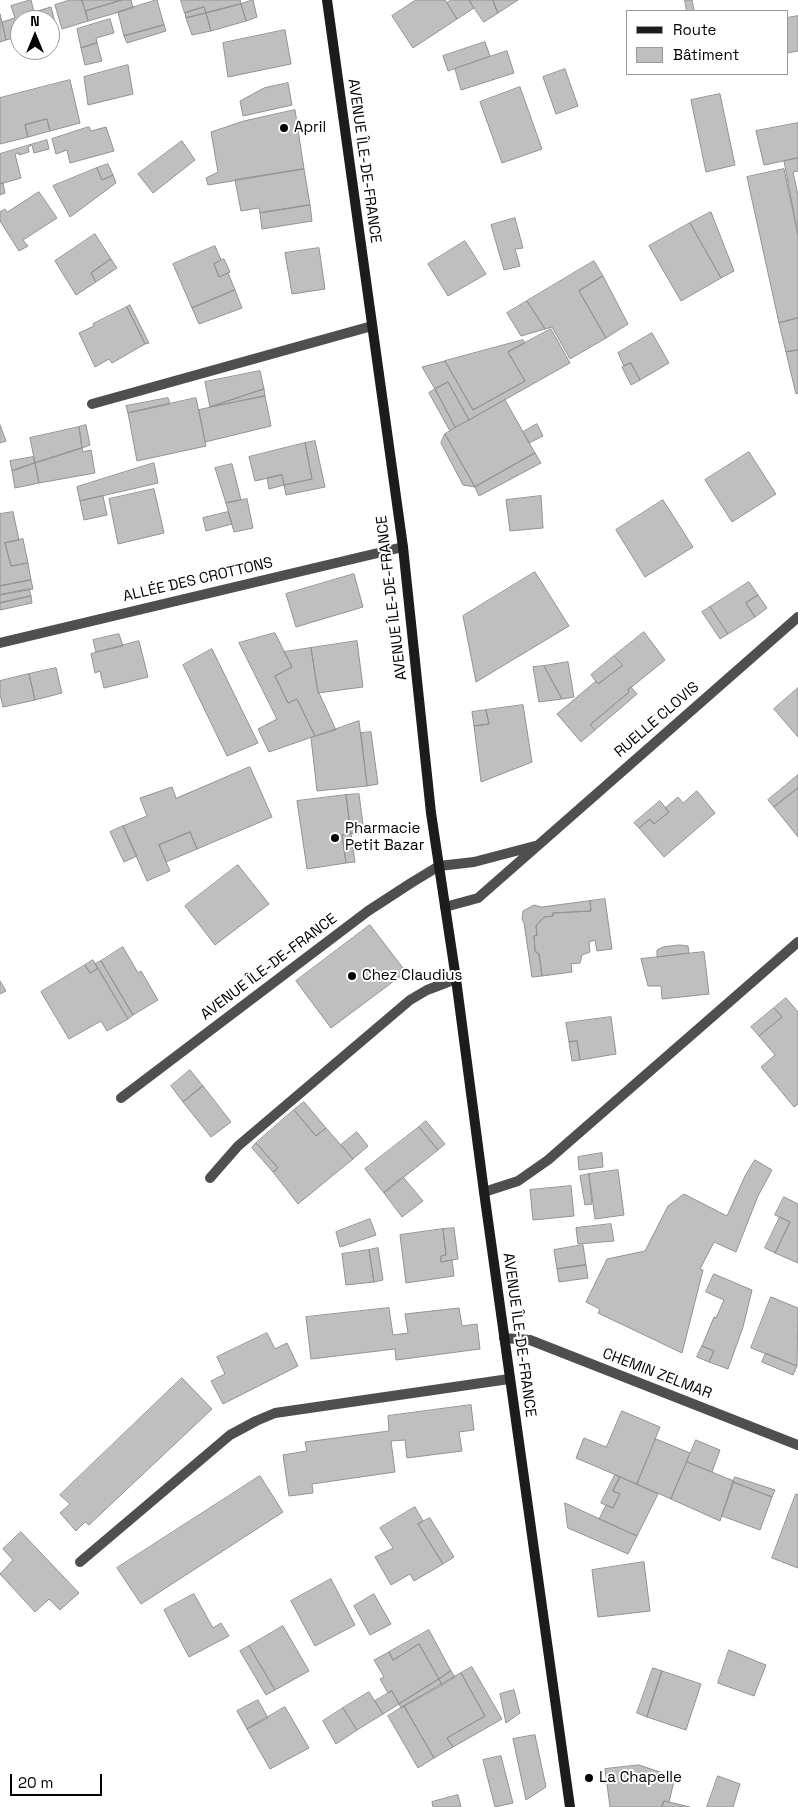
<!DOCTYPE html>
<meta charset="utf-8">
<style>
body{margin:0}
#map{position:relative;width:798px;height:1807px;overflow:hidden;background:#fff;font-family:"Space Grotesk",sans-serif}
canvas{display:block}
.legend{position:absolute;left:626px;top:10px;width:162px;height:65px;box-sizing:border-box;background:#fff;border:1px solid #999;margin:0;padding:6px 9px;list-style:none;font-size:15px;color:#000}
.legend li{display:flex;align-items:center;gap:10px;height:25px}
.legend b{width:25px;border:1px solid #999}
.north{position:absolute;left:10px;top:10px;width:50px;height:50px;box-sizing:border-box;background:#fff;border:1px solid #999;border-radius:50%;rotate:0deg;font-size:14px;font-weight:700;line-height:20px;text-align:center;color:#000}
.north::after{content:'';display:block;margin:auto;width:18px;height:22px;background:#000;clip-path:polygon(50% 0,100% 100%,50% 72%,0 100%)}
.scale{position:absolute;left:10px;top:1774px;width:92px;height:22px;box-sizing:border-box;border:2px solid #000;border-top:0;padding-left:6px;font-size:15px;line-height:18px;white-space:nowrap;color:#000;-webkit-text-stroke:4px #fff;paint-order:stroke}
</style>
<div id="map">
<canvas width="798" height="1807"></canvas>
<ul class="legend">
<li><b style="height:6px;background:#1c1c1c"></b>Route</li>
<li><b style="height:14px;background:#bfbfbf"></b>Bâtiment</li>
</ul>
<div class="north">N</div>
<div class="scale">20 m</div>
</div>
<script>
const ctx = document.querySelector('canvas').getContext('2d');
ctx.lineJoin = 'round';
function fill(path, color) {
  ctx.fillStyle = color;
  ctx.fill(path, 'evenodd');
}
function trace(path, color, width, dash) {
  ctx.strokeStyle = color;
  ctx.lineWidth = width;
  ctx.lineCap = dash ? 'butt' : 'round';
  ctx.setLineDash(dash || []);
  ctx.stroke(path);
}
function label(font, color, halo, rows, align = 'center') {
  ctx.font = font + ' "Space Grotesk",sans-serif';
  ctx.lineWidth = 4;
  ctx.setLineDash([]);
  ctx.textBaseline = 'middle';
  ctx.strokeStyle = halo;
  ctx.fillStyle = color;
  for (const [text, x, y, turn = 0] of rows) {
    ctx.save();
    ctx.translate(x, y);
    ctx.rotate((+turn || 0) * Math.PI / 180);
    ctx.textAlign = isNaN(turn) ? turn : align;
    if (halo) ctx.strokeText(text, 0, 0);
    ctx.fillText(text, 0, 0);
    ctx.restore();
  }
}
const building = new Path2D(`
 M31 0 34 12 51 7 56 26 50 27V20H20V36L6 40 2 22 15 18 11 6Z
 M70 0H82L88 21 62 29 55 5Z
 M82 0H122L86 11Z
 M122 0H131L133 8 88 21 86 11Z
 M157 0 164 25 124 36 118 12Z
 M181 0H240L241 4 206 13 204 7 185 13Z
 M253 0 257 17 246 21 241 4Z
 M416 0H445L457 19 413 48 392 16Z
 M451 0H469L474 8 457 19 447 3Z
 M469 0H493L498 13 484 22Z
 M493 0H518L498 13Z
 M685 0H692L694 11H687Z
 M241 4 246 21 211 31 206 13Z
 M204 7 206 13 186 18 185 13Z
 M206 13 211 31 192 35 186 18Z
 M0 14 6 40 0 42Z
 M798 16V51L787 53V18Z
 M110 19 114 33 96 38 97 43 81 48 77 29Z
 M164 25 166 31 127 43 124 36Z
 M285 30 291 64 228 77 223 43Z
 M485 42 490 56 448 71 443 56Z
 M97 43 102 61 85 65 81 48Z
 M507 51 514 73 461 90 455 69Z
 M128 65 133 94 88 105 84 77Z
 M565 69 578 106 556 114 543 77Z
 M70 80 80 123 50 131 47 119 25 125 28 137 0 144V98Z
 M288 83 292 105 243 116 240 101 264 88Z
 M520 87 542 149 502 163 480 102Z
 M720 94 735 165 706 172 691 100Z
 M295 110 304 169 208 185 206 178 218 172 211 132 244 121Z
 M47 119 50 131 28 137 25 125Z
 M798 123V158L764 165 756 131Z
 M89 127 91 131 106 127 114 151 70 163 67 150 56 154 52 139Z
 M47 140 49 149 34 153 32 145 28 147 29 152 19 155V153L15 154 21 178 0 184V154Z
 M182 141 195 160 153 193 138 174Z
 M798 158V171L793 172 798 195V235L784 161Z
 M108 164 113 175 102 180 97 168Z
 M97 168 102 180 113 175 116 183 70 217 53 186Z
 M304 169 310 205 260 213 259 208 241 211 235 180Z
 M784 169 798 235V318L779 323 747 177Z
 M3 183 5 193 0 195V184Z
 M39 192 57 218 23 240 28 246 19 251 0 221V212L5 209 7 212Z
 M310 205 312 221 262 229 260 213Z
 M711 212 734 271 721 278 690 223Z
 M515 218 523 248 515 249 520 266 504 270 491 225Z
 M690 223 721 278 681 301 649 246Z
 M95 234 111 259 91 273 96 282 76 295 55 261Z
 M465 241 486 274 448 296 428 264Z
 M215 246 221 260 214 264 219 277 228 273 235 290 192 308 173 264Z
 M319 248 325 289 292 294 285 253Z
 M111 259 117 268 96 282 91 273Z
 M224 259 230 272 219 277 214 264Z
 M594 261 603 276 579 291 606 338 570 359 552 327 545 329 527 301Z
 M603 276 628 324 606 338 579 291Z
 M235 290 242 308 199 324 192 308Z
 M527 301 545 329 521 336 507 313Z
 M130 305 149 343 145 344 127 307Z
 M127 307 145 344 112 363 109 359 95 367 79 333 94 326 93 324Z
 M798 318V350L786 352 779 323Z
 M551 329 570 363 469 420 448 382 435 389 422 367 445 361 473 410 525 381 508 352Z
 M652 333 669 363 640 380 631 363 624 366 618 353Z
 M523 340 525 343 508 352 525 381 473 410 445 361Z
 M798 350V393L796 394 786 352Z
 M631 363 640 380 631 385 622 367Z
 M260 371 264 389 210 407 205 382Z
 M448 382 469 420 455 427 435 389Z
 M264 389 265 396 210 407Z
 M435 389 455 427 450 431 429 393Z
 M265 396 271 426 205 442 199 410Z
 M168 398 170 404 128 413 126 406Z
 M196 398 206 446 137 461 128 413Z
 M505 400 535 453 475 487 445 434Z
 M537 424 543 436 529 443 523 432Z
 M0 425 6 441 0 443Z
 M86 425 90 445 82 448 79 427Z
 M79 427 82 448 35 463 30 438Z
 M445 434 475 487 463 485 441 443Z
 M315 441 325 487 286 495 284 485 312 479 305 443Z
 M305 443 312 479 284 485 282 475 255 481 249 457Z
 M82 448 83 452 91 450 95 473 39 483 35 463Z
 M749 452 776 494 732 522 705 480Z
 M535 453 541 463 479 496 475 487Z
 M33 457 35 463 12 471 10 461Z
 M35 463 39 483 15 488 12 471Z
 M154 463 158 483 80 501 77 487Z
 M232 464 241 500 226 503 215 468Z
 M282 475 284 485 269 489 267 478Z
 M154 489 164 533 118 544 109 499Z
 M103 496 107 515 84 520 80 501Z
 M541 496 543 528 510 531 506 500Z
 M247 499 253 528 234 532 226 503Z
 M663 500 693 547 645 577 616 530Z
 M13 512 19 540 5 543 11 566 28 563 31 580 0 586V514Z
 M228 512 232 524 206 531 203 518Z
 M23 539 28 563 11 566 5 543Z
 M535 572 569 626 476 682 463 616Z
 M354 574 363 607 296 627 286 594Z
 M31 580 33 589 0 595V586Z
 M749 582 758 595 746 603 755 617 728 634 710 607Z
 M29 589 31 596 0 603V595Z
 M758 595 767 608 755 617 746 603Z
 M31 596 32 603 0 610V603Z
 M710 607 728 634 720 639 702 612Z
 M644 632 665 660 628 690 629 692 590 725 595 730 581 742 557 714 596 681 598 684 623 665 614 656Z
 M275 633 292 667 275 676 288 703 297 699 315 736 269 752 258 729 277 719 239 643Z
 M119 634 123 646 96 652 93 640Z
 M139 641 148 677 104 688 100 671 95 673 91 654Z
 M357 641 363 687 318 693 311 648Z
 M311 648 318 693H319L336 730 315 736 297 699 288 703 275 676 292 667 284 652Z
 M212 649 258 743 227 756 183 665Z
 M614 656 623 665 598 684 591 675Z
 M568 662 574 697 562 699 544 666Z
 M544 666 562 699 539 702 533 667Z
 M56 668 62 693 35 700 29 674Z
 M29 674 35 700 3 707 0 694V681Z
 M631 687 637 694 595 730 590 725 629 692 628 690Z
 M798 688V737L774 709Z
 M523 705 532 762 481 782 474 726 489 724 486 710Z
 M486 710 489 724 474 726 472 712Z
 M359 721 367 786 317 791 311 738Z
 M371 732 378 784 367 786 361 733Z
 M250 767 272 817 197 849 190 832 159 845 170 871 147 881 123 826 147 816 140 798 172 787 176 798Z
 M798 775V788L774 807 768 800Z
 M798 788V837L774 807Z
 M697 791 715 813 664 857 639 828 650 819 654 824 669 812 665 808 678 797 683 803Z
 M359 794 364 832 351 834 346 795Z
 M346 795 351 834 342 835 346 863 307 869 297 801Z
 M660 801 669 812 654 824 650 819 639 828 634 823Z
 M123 826 137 856 124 862 110 832Z
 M190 832 197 849 166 862 159 845Z
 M351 834 355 862 346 863 342 835Z
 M238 865 269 904 215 945 185 906Z
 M605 899 612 949 597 951 595 940 589 942 590 952 582 955 580 963 571 964 572 972 542 976 539 954 535 951 534 936 537 935 536 926 544 917 553 916V913L591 911 590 901Z
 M590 901 591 911 553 913V916L544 917 536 926 537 935 534 936 535 951 539 954 542 976 532 977 524 923 522 919 523 911 534 905 541 907Z
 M370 925 406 972 331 1028 296 981Z
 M680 945 688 946 689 953 657 957V950L663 947Z
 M123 947 138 973 141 971 158 1000 133 1015 101 961Z
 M704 952 709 994 662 999 661 986H648L641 959Z
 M93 960 98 968 90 973 85 965Z
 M101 961 133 1015 128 1019 95 964Z
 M85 965 90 973 98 968 128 1019 107 1031 101 1021 69 1039 41 992Z
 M0 981 6 991 0 994Z
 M786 998 798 1012V1104L794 1107 761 1067 775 1055 759 1036 782 1017 774 1008Z
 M774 1008 782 1017 759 1036 751 1027Z
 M611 1017 616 1054 580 1060 577 1041 569 1042 566 1023Z
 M577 1041 580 1060 572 1061 569 1042Z
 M190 1070 203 1086 183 1102 171 1086Z
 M203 1086 231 1122 211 1137 183 1102Z
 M304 1102 326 1128 316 1136 294 1110Z
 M294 1110 316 1136 326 1128 353 1159 298 1204 273 1172 278 1168 256 1143Z
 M426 1121 445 1144 438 1150 419 1127Z
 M419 1127 438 1150 384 1193 365 1169Z
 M357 1132 368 1146 353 1159 341 1145Z
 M256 1143 278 1168 273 1172 252 1148Z
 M602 1153 603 1167 579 1170 578 1157Z
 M755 1160 772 1170 758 1196 736 1252 714 1242 700 1269 703 1270 682 1353 598 1313 600 1309 586 1302 607 1259 645 1251 668 1206 684 1194 727 1216 745 1176Z
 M618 1170 624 1215 595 1219 589 1174Z
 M589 1174 592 1204 585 1205 580 1176Z
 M403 1177 423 1201 402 1217 384 1193Z
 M571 1186 574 1216 533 1220 530 1190Z
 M784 1197 798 1204V1263L775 1253 790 1222 775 1215Z
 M780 1217 790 1222 775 1253 765 1248Z
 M370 1219 376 1235 340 1247 336 1232Z
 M611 1224 614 1241 578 1244 576 1228Z
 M454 1228 458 1259 441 1262V1256L446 1255 443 1229Z
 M443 1229 446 1255 441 1256V1262L452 1260 454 1276 406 1283 400 1235Z
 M583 1245 586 1265 557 1269 554 1250Z
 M378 1248 383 1280 374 1282 369 1250Z
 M369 1250 374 1282 346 1285 342 1254Z
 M586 1265 588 1278 559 1282 557 1269Z
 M714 1274 752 1290 743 1327 728 1369 709 1362 714 1351 702 1346 714 1317 716 1318 724 1300 706 1292Z
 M771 1297 798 1308 797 1366 751 1348Z
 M389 1308 393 1335 408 1333 405 1314 459 1308 462 1326 477 1324 480 1349 396 1360 395 1349 311 1359 306 1317Z
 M267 1333 275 1349 287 1343 298 1366 223 1404 211 1381 225 1374 217 1357Z
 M702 1346 714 1351 709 1362 697 1357Z
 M766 1353 797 1366 793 1375 762 1362Z
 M182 1378 212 1409 89 1525 85 1522 76 1531 60 1513 70 1504 60 1495Z
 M471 1405 474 1430 459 1432 462 1451 407 1458 405 1440 391 1441 395 1472 312 1484 313 1493 289 1496 283 1455 307 1451 305 1442 389 1431 388 1416Z
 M622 1411 660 1427 637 1484 576 1458 584 1438 606 1447Z
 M656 1439 690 1453 671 1499 637 1484Z
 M696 1440 720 1450 712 1472 687 1462Z
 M687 1462 734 1481 720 1521 671 1499Z
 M615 1475 620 1477 613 1491 620 1494 613 1508 601 1503Z
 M260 1476 283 1512 141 1604 117 1568Z
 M620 1477 658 1494 637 1536 599 1519 606 1505 613 1508 620 1494 613 1491Z
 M735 1477 775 1490 772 1497 733 1482Z
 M733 1482 772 1497 760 1530 722 1516Z
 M796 1494 798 1495V1568L772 1558Z
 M565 1503 637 1536 628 1554 568 1528Z
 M415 1507 423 1521 418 1524 443 1564 414 1581 410 1574 391 1585 375 1557 393 1548 380 1528Z
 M430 1518 454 1557 443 1564 418 1524Z
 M21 1532 79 1593 60 1610 49 1599 35 1612 0 1574 13 1560 3 1549Z
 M644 1562 650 1611 598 1617 592 1570Z
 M331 1579 355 1625 315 1646 291 1601Z
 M194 1594 213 1628 221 1623 229 1636 189 1657 164 1610Z
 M374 1594 391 1624 370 1635 354 1606Z
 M283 1626 309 1671 275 1690 249 1646Z
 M429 1630 451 1671 439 1679 419 1644 393 1660 389 1652Z
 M419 1644 439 1679 399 1704 392 1691 388 1693 380 1679 384 1677 374 1660 389 1652 393 1660Z
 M249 1646 275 1690 266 1695 240 1651Z
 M729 1650 766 1665 754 1696 718 1683Z
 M472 1667 502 1719 453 1747 447 1738 485 1716 461 1673Z
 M653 1668 662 1671 647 1717 637 1713Z
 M451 1671 455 1677 442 1685 439 1679Z
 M662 1671 701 1684 686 1730 647 1717Z
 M461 1673 485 1716 447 1738 453 1747 434 1758 404 1706Z
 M439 1679 442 1685 401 1708 399 1704Z
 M514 1690 520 1713 506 1723 500 1694Z
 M392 1691 399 1704 383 1714 375 1701Z
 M369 1692 383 1714 357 1730 343 1708Z
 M258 1700 268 1718 247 1729 237 1711Z
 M404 1706 434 1758 418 1768 388 1716Z
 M285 1707 309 1748 270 1769 247 1729Z
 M343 1708 357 1730 336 1744 323 1721Z
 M535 1735 546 1787 526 1800 513 1739Z
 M501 1756 513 1803 495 1807 483 1760Z
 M639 1765 675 1777 669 1802 664 1801 662 1807H610L605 1769Z
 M718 1776 740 1784 733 1807H707Z
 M458 1795 461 1807H433L432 1802Z
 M664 1801 669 1802 690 1807H662Z`);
const lane = new Path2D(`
 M210 1178 238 1146 410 1000 427 990 456 979
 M80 1562 230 1435 256 1421 275 1413 509 1379`);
const street = new Path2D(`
 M92 404 372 326
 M0 643 403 547
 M445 907 478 898 798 617
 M121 1098 368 911 411 883 439 866 474 862 535 846
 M484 1192 518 1181 548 1160 798 942
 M504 1338 530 1340 798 1445`);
const secondary = new Path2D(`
 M327 0 403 547 431 813 456 979 484 1192 570 1807`);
const markers = [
 [284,128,5,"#000"],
 [335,838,5,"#000"],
 [352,976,5,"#000"],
 [589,1778,5,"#000"]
];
const poiNames = [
 ["April",294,128],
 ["Pharmacie",345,829],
 ["Petit Bazar",345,846],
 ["Chez Claudius",362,976],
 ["La Chapelle",599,1778]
];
const streetNames = [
 ["AVENUE ÎLE-DE-FRANCE",364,161,82],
 ["ALLÉE DES CROTTONS",198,580,-13],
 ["AVENUE ÎLE-DE-FRANCE",392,598,-97],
 ["RUELLE CLOVIS",657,720,-41],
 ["AVENUE ÎLE-DE-FRANCE",269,967,-37],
 ["AVENUE ÎLE-DE-FRANCE",519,1335,82],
 ["CHEMIN ZELMAR",657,1374,21]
];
fill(building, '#bfbfbf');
trace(building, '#939393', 1);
trace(lane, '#4f4f4f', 10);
trace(street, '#4f4f4f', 10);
trace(secondary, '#1c1c1c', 10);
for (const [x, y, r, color] of markers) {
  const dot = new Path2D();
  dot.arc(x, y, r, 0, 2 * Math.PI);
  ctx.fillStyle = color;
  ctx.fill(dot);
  trace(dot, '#fff', 2);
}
label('15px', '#000', '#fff', poiNames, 'left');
label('15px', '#000', '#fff', streetNames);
</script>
